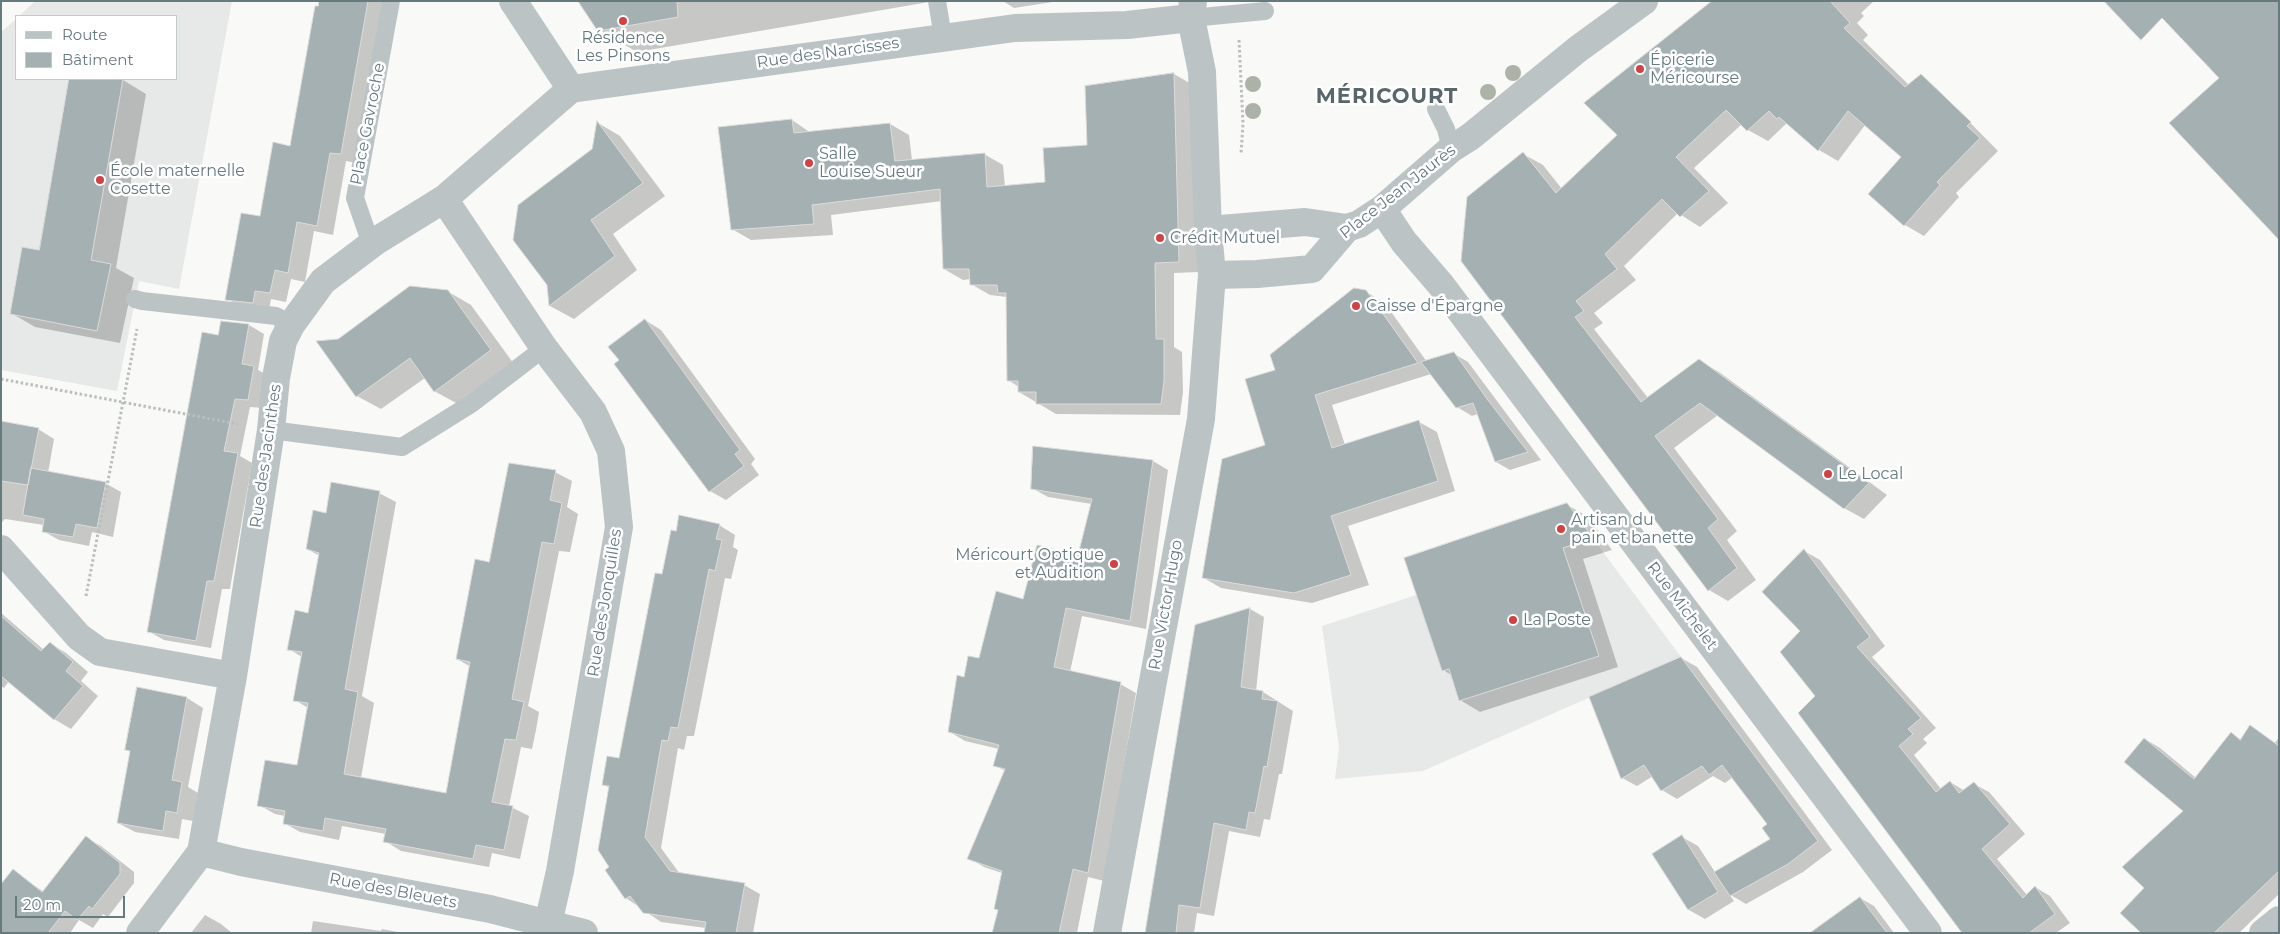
<!DOCTYPE html>
<meta charset="utf-8">
<style>
body{margin:0}
#map{position:relative;width:2280px;height:934px;overflow:hidden;background:#f9f9f7;font-family:Montserrat,sans-serif}
canvas{display:block}
.frame{position:absolute;inset:0;border:2px solid #677a7e;pointer-events:none}
.legend{position:absolute;left:15px;top:15px;width:162px;height:65px;box-sizing:border-box;background:#fff;border:1px solid #c2cacb;margin:0;padding:6px 9px;list-style:none;font-size:15px;color:#677a7e}
.legend li{display:flex;align-items:center;gap:10px;height:25px}
.legend b{width:25px;border:1px solid #c2cacb}
.scale{position:absolute;left:15px;top:896px;width:110px;height:22px;box-sizing:border-box;border:2px solid #677a7e;border-top:0;padding-left:6px;font-size:15px;line-height:18px;white-space:nowrap;color:#677a7e;-webkit-text-stroke:4px #fff;paint-order:stroke}
</style>
<div id="map">
<canvas width="2280" height="934"></canvas>
<div class="frame"></div>
<ul class="legend">
<li><b style="height:6px;background:#bcc3c4"></b>Route</li>
<li><b style="height:14px;background:#a4b0b2"></b>Bâtiment</li>
</ul>
<div class="scale">20 m</div>
</div>
<script>
const ctx = document.querySelector('canvas').getContext('2d');
ctx.lineJoin = 'round';
function fill(path, color) {
  ctx.fillStyle = color;
  ctx.fill(path, 'evenodd');
}
function trace(path, color, width, dash) {
  ctx.strokeStyle = color;
  ctx.lineWidth = width;
  ctx.lineCap = dash ? 'butt' : 'round';
  ctx.setLineDash(dash || []);
  ctx.stroke(path);
}
function label(font, color, halo, rows, align = 'center') {
  ctx.font = font + ' Montserrat,sans-serif';
  ctx.lineWidth = 5;
  ctx.setLineDash([]);
  ctx.textBaseline = 'middle';
  ctx.strokeStyle = halo;
  ctx.fillStyle = color;
  for (const [text, x, y, turn = 0] of rows) {
    ctx.save();
    ctx.translate(x, y);
    ctx.rotate((+turn || 0) * Math.PI / 180);
    ctx.textAlign = isNaN(turn) ? turn : align;
    if (halo) ctx.strokeText(text, 0, 0);
    ctx.fillText(text, 0, 0);
    ctx.restore();
  }
}
const built = new Path2D(`
 M35 1H232L179 289 139 281 117 391 1 370V32L16 19V79H176V16H19Z
 M1592 537 1681 657 1423 771 1335 779 1339 747 1322 626Z`);
const shadow = new Path2D(`
 M320 1H397L357 163 346 161 333 235 314 231 305 282 291 279 286 302 271 299 269 311 243 308 227 299 291 147Z
 M579 1H935L637 52 599 30Z
 M1003 1H1059L1014 8Z
 M1714 1H1874L1861 13 1864 16 1857 23 1868 35 1863 40 1909 85 1918 78 1937 89 1998 151 1956 193 1959 197 1924 236 1905 225 1902 157 1865 125 1838 161 1819 150 1787 123 1768 141 1748 130 1742 124 1694 168 1728 203 1700 227 1678 213 1624 266 1636 280 1594 313 1603 323 1594 329 1648 398 1699 361 1719 372 1887 495 1864 519 1844 508 1718 415 1674 448 1737 531 1727 540 1756 580 1728 601 1709 590 1463 261 1523 154 1543 165 1562 189 1618 135Z
 M1174 74 1193 85 1198 272 1174 273V347L1182 352 1183 392 1180 415 1056 414 1019 392V387L1008 380 1007 297 990 295 971 284V279L963 280 944 269 942 201 831 215 833 235 751 240 732 229 719 128 792 120 811 133 890 124 909 135 912 160 984 154 1003 165 1005 187 1046 183Z
 M70 79 123 80 146 94 116 268 134 278 120 343 35 327 11 313 40 252Z
 M598 123 620 136 665 196 613 234 637 270 574 319 550 306 549 284 593 150Z
 M447 291 471 305 514 364 458 404 434 391 425 378 381 409 357 396 338 340Z
 M1366 292 1384 302 1427 362 1453 353 1468 362 1541 460 1510 470 1496 462 1478 414 1472 416 1457 407 1431 374 1332 405 1345 445 1419 422 1437 432 1455 491 1348 526 1369 585 1312 603 1221 588 1204 578 1267 446 1277 371Z
 M645 320 661 330 755 459 751 464 759 475 726 500 710 491 620 361Z
 M249 325 264 334 258 370 269 376 263 408 250 407 240 456 252 463 230 589H222L211 648 164 640 148 631Z
 M1 426 38 429 54 439 48 473 105 483 121 492 113 537 92 532 89 546 59 540 43 531 44 525 5 519 1 523Z
 M1153 461 1168 470 1146 629 1082 616 1070 672 1120 684 1136 693 1104 881 1088 877 1077 933H994L999 910 1002 873 984 867 969 858 1005 771 995 765 999 749 965 741 950 732 965 678 1024 601 1079 556 1092 504 1048 497 1032 488Z
 M555 472 572 481 567 507 578 514 570 552 559 551 528 706 539 712 536 730 532 749 521 747 509 806 529 816 520 859 492 853 489 867 401 851 385 841 386 834 342 826 339 840 300 832 284 823 285 816 275 814 259 805 298 767 308 708 295 700 302 657 289 649 309 614 320 556 307 549 327 514 379 493 396 502 362 696 374 703 361 778 447 795 471 667 457 659 490 563Z
 M1567 505 1587 516 1612 550 1583 559 1618 667 1480 712 1460 700 1453 676 1443 670Z
 M719 525 735 535 733 547 738 550 731 579 725 578 694 736H687L684 750 678 748 661 848 680 874 744 885 760 894 753 933H710L706 928 661 922 626 898 611 867 610 788 604 785 620 760 663 576 677 533Z
 M1804 551 1820 560 1885 646 1872 657 1936 728 1923 739 1927 743 1914 755 1941 789 1950 782 1965 791 1974 784 1989 792 2025 834 1997 859 2027 895 2035 887 2050 896 2070 923 2056 933H1963L1817 697 1802 631Z
 M1250 609 1264 617 1256 691 1263 692 1293 711 1282 774H1279L1270 820 1264 819 1260 837 1229 831 1214 916 1197 913 1194 933H1146Z
 M1 613 44 650 50 643 66 653 88 672 81 681 98 696 71 729 54 719 9 681 4 688 1 686Z
 M1681 658 1697 667 1832 850 1803 872 1746 904 1729 894 1734 901 1705 919 1689 910 1654 854 1682 837 1698 846 1715 872 1772 839 1769 824 1733 777 1725 783 1713 776 1677 799 1662 790 1653 776 1637 786 1622 778Z
 M187 698 203 708 188 787 198 793 193 821 182 819 179 839 135 832 118 823 131 752 127 750Z
 M2250 727 2275 743 2279 737V894L2239 933H2143L2145 888 2185 811 2145 739 2160 748 2196 778 2231 734 2242 740Z
 M86 838 101 846 134 872V883L108 917 103 914 93 928 79 920 70 933H1L13 871 44 892Z
 M1860 898 1874 906 1894 933H1828Z
 M205 915 221 924 232 933H191Z
 M313 921 381 931 382 929 403 933H311Z`);
const building = new Path2D(`
 M319 1H368L341 154 330 153 317 226 297 222 288 273 275 270 270 293 255 291 253 303 225 300 241 213 260 216 273 142 290 146 315 6H318Z
 M578 1H677L678 17 598 31Z
 M1712 1H1830L1850 23 1844 28 1905 87 1921 74 1971 122 1967 126 1980 138 1937 182 1940 185 1904 226 1868 194 1901 157 1848 111 1818 151 1779 117 1777 119 1769 111 1747 131 1726 110 1676 157 1709 191 1680 217 1662 199 1605 254 1617 269 1576 301 1584 311 1575 317 1641 402 1699 359 1869 483 1844 509 1700 403 1655 436 1718 519 1708 528 1737 568 1708 591 1461 261 1467 197 1523 152 1556 193 1617 135 1584 103Z
 M2104 1H2279V240L2169 123 2219 78 2162 18 2141 40Z
 M1174 73 1179 262 1155 263 1156 339H1164V381L1161 404H1036V392H1018V381H1007L1006 293H998L997 285H970L969 269H943L940 189 812 205 814 224 731 230 718 127 792 119 794 133 890 123 895 161 985 153 987 187 1045 182 1043 148 1087 145 1085 86Z
 M69 79H123L91 260 111 264 97 331 10 314 22 247 39 250Z
 M597 121 643 183 591 220 615 256 549 306 547 285 513 240 518 205 592 149Z
 M410 286 448 290 491 350 434 392 410 358 356 397 316 341 338 339Z
 M1354 288 1366 290 1418 363 1315 395 1332 448 1419 420 1438 481 1331 516 1351 575 1294 593 1202 578 1222 459 1265 445 1245 379 1275 370 1270 355Z
 M645 319 740 450 735 454 744 466 709 492 614 364 619 360 608 347Z
 M221 321 249 324 242 364 254 366 248 400 235 399 224 451 238 453 214 581H207L196 641 147 632 202 332 218 335Z
 M1454 352 1487 399 1528 452 1495 462 1473 403 1456 408 1421 362Z
 M1 421 39 428 28 485 1 481Z
 M1033 446 1153 460 1130 621 1066 608 1054 667 1121 682 1088 873 1073 869 1059 933H992L998 910 994 909 1002 871 967 859 1005 769 993 766 999 745 948 732 957 675 964 677 968 656 979 658 996 591 1023 599 1037 545 1078 555 1092 499 1031 489Z
 M509 463 556 470 550 500 562 503 554 544 542 542 512 699 524 702 516 740 505 739 492 802 513 806 504 850 476 845 473 859 383 842 386 829 357 824 325 818 323 831 283 824 285 811 257 806 265 760 297 765 308 703 293 701 302 652 287 650 295 610 308 613 319 553 306 549 313 510 326 513 331 482 380 491 345 689 358 692 344 774 446 793 470 662 456 659 475 559 489 562Z
 M31 468 106 482 97 528 76 524 73 537 42 532 44 519 23 515Z
 M1567 503 1593 538 1563 548 1599 656 1459 701 1449 669 1442 671 1404 558Z
 M679 515 720 524 716 539 722 540 715 571 709 569 678 728 671 727 668 741 662 740 645 837 670 871 745 883 736 933H704L706 922 643 913 630 896 625 899 605 870 609 867 598 850 609 786 602 785 607 756 619 758 655 573 662 574 671 530 676 531Z
 M1804 549 1870 637 1857 647 1921 718 1908 729 1913 734 1899 746 1936 792 1950 781 1959 793 1974 782 2010 824 1982 849 2023 898 2035 886 2055 914 2029 933H1962L1798 713 1815 696 1780 652 1800 631 1762 592Z
 M1250 608 1241 687 1263 691 1262 699 1278 701 1267 767 1264 766 1255 813 1249 812 1246 830 1214 823 1200 908 1179 905 1176 933H1145L1195 625Z
 M1 616 41 651 50 642 73 662 66 671 83 686 54 720 1 676Z
 M1681 657 1818 841 1788 864 1730 896 1714 872 1770 839 1762 828 1767 824 1722 765 1709 775 1702 766 1661 791 1644 765 1621 779 1589 697Z
 M137 687 187 697 172 780 182 782 177 813 166 811 163 831 117 823 130 751 125 750Z
 M2250 725 2279 746V871L2214 933H2141L2120 913 2144 888 2122 867 2183 811 2124 762 2144 738 2194 779 2231 732 2240 740Z
 M1682 835 1718 892 1688 910 1652 854Z
 M86 836 120 863V874L92 909 89 906 77 920 65 911 48 933H1V884L13 869 42 892Z
 M1860 897 1887 933H1810Z`);
const path = new Path2D(`
 M1239 40 1243 124 1241 154
 M1 379 238 424
 M86 596 137 329`);
const service = new Path2D(`
 M937 1 943 37
 M1191 18 1265 11
 M1436 109 1446 129 1451 149
 M371 244 355 198 391 1
 M135 299 142 301 276 316 291 325
 M271 430 402 447 471 404 544 348`);
const minor = new Path2D(`
 M513 1 571 89 1015 28 1127 25 1191 18
 M444 199 544 348 593 412 611 451 619 527 560 871 546 933
 M1382 209 1404 242 1441 285 1928 933
 M1208 230 1305 222 1347 228
 M1212 275 1257 274 1312 269 1347 228 1359 224 1382 209 1451 149 1470 137 1578 49 1644 1
 M1 549 79 637 100 652 233 676
 M201 852 241 862 490 909 584 933
 M140 933 201 852 233 676 271 430 276 378 283 341 291 325 323 281 376 241 444 199 571 89
 M1107 933 1201 419 1212 275 1208 230 1202 72 1191 18 1193 1`);
const tertiary = new Path2D(`
 M2263 933 2279 920`);
const trees = [
 [1513,73],
 [1253,84],
 [1488,92],
 [1253,111]
];
const markers = [
 [623,21,5,"#ce4345"],
 [1640,69,5,"#ce4345"],
 [809,163,5,"#ce4345"],
 [100,180,5,"#ce4345"],
 [1160,238,5,"#ce4345"],
 [1356,306,5,"#ce4345"],
 [1828,474,5,"#ce4345"],
 [1561,529,5,"#ce4345"],
 [1114,564,5,"#ce4345"],
 [1513,620,5,"#ce4345"]
];
const poiNames = [
 ["Résidence",623,38,"center"],
 ["Les Pinsons",623,56,"center"],
 ["Épicerie",1650,60],
 ["Méricourse",1650,78],
 ["Salle",819,154],
 ["Louise Sueur",819,172],
 ["École maternelle",110,171],
 ["Cosette",110,189],
 ["Crédit Mutuel",1170,238],
 ["Caisse d'Épargne",1366,306],
 ["Le Local",1838,474],
 ["Artisan du",1571,520],
 ["pain et banette",1571,538],
 ["Méricourt Optique",1104,555,"right"],
 ["et Audition",1104,573,"right"],
 ["La Poste",1523,620]
];
const streetNames = [
 ["Rue des Narcisses",828,53,-8],
 ["Place Gavroche",368,124,-79],
 ["Place Jean Jaurès",1398,192,-38],
 ["Rue des Jacinthes",266,456,-82],
 ["Rue des Jonquilles",605,603,-81],
 ["Rue Victor Hugo",1166,605,-80],
 ["Rue Michelet",1682,606,53],
 ["Rue des Bleuets",393,891,11]
];
const districtNames = [
 ["MÉRICOURT",1387,97]
];
fill(built, '#e7e9e8');
fill(shadow, '#0003');
fill(building, '#a4b0b2');
trace(building, '#dbdbda', 1);
trace(path, '#b9bebe', 3, [2.5, 2.5]);
trace(service, '#bcc3c4', 18);
trace(minor, '#bcc3c4', 28);
trace(tertiary, '#bcc3c4', 28);
ctx.fillStyle = '#acb2a7';
for (const [x, y] of trees) {
  ctx.beginPath();
  ctx.arc(x, y, 8, 0, 2 * Math.PI);
  ctx.fill();
}
for (const [x, y, r, color] of markers) {
  const dot = new Path2D();
  dot.arc(x, y, r, 0, 2 * Math.PI);
  ctx.fillStyle = color;
  ctx.fill(dot);
  trace(dot, '#fff', 2);
}
label('16px', '#677a7e', '#fff', poiNames, 'left');
label('16px', '#677a7e', '#fff', streetNames);
ctx.letterSpacing = '1px';
label('bold 21px', '#59676a', '#fff', districtNames);
ctx.letterSpacing = '0px';
</script>
